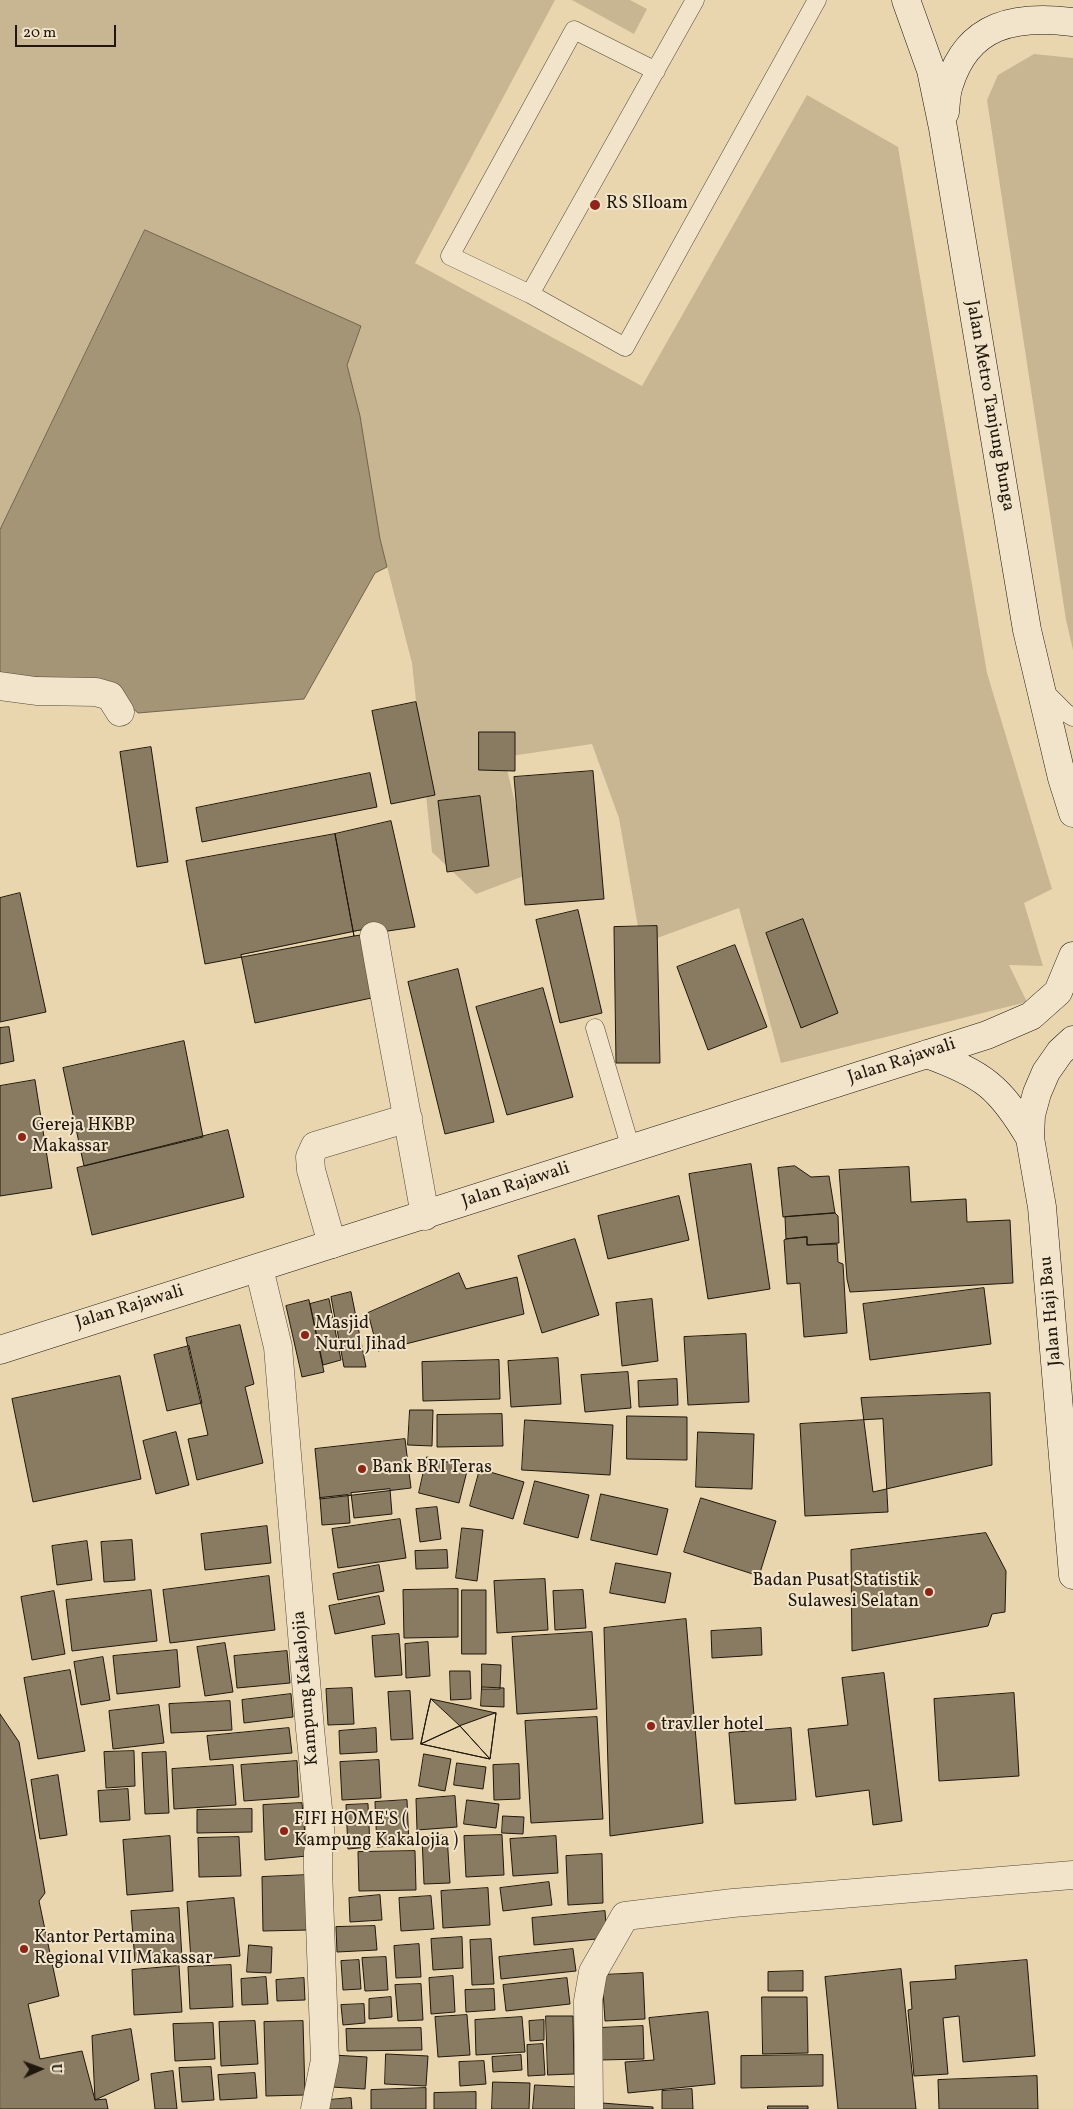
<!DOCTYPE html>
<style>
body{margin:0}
#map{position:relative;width:1073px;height:2109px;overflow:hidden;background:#ead6ae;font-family:Vollkorn,serif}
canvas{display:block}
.north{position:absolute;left:15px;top:2044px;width:50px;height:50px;-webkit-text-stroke:4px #f1e4ca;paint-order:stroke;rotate:88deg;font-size:14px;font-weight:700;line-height:20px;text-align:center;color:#20180d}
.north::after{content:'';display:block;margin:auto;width:18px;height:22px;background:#20180d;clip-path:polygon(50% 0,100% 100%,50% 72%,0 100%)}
.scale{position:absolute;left:15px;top:25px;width:101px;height:22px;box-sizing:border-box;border:2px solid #20180d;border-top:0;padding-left:6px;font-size:15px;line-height:18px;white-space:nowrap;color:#20180d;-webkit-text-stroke:4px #f1e4ca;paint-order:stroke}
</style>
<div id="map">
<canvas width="1073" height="2109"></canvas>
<div class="north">U</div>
<div class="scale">20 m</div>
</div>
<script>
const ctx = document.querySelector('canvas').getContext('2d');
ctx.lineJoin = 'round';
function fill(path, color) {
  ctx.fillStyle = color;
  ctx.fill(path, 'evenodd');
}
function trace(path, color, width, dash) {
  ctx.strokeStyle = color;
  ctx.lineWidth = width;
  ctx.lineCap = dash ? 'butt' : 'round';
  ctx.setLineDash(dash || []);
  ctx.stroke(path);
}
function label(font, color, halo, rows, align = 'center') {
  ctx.font = font + ' Vollkorn,serif';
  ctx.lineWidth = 4;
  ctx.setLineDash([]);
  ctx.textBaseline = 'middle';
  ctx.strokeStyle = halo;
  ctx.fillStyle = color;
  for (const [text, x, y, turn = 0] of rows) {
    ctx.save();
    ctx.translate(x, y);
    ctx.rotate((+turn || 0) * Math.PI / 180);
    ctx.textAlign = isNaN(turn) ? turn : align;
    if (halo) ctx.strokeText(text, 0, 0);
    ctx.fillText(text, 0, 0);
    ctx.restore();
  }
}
const green = new Path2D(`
 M0 0H555L415 263 642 386 807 95 898 147 987 673 1052 889 1024 903 1043 966 1009 965 1027 1002 781 1063 739 908 641 944 619 818 592 744 504 757 532 873 476 894 432 852 412 663 380 539 360 416 347 365 361 326 145 230 0 530Z
 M572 0H630L647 9 634 34Z
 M1034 54 1073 58V650L1066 620 987 100 998 75Z`);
const water = new Path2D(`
 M145 230 361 326 347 365 360 416 380 539 387 567 375 573 304 699 138 713 111 689 0 676V530Z`);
const building = new Path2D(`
 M416 702 435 795 391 804 372 711Z
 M479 732H515V771L479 770Z
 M151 747 168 862 137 867 120 752Z
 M593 771 604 899 525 905 514 777Z
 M370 773 377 807 202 842 196 808Z
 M480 796 489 866 447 872 438 801Z
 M391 821 415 927 354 936 335 834Z
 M335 834 354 936 205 964 186 861Z
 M20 893 46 1012 0 1022V898Z
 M578 910 602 1013 560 1023 536 920Z
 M803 919 838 1013 801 1028 766 933Z
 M657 926 660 1063H616L614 927Z
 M362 930 376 997 255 1023 241 955Z
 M735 945 767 1027 708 1050 677 967Z
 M458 969 494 1122 445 1134 408 982Z
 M543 988 573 1097 507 1115 476 1007Z
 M9 1027 14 1061 0 1064V1028Z
 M184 1041 203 1137 84 1166 63 1068Z
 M35 1080 52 1188 0 1196V1086Z
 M228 1130 244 1197 92 1235 77 1168Z
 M751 1164 770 1289 708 1299 689 1174Z
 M795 1166 811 1177 829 1176 835 1213 783 1217 778 1168Z
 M909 1167 911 1202 966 1199 967 1222 1010 1220 1013 1283 850 1292 847 1279 839 1170Z
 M679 1196 689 1240 608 1259 598 1216Z
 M835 1213 838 1216 839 1243 807 1245V1237L786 1239 785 1217Z
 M807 1237V1245L837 1244 838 1262 843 1264 847 1333 804 1337 800 1283 787 1284 784 1240 786 1239Z
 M575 1239 599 1315 542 1333 518 1256Z
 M459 1273 466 1289 517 1277 524 1314 378 1351 368 1313Z
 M984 1288 991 1344 870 1360 863 1304Z
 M351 1292 366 1367H344L331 1297Z
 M329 1299 341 1360 323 1365 310 1304Z
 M652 1299 658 1361 622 1366 616 1303Z
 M309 1300 324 1372 302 1377 286 1306Z
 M240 1325 254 1384 245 1387 263 1463 197 1480 188 1439 208 1435 186 1338Z
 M746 1334 749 1402 688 1405 684 1337Z
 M189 1346 202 1403 167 1411 154 1355Z
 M558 1358 561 1404 511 1407 508 1361Z
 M499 1360 500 1399 423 1401 422 1362Z
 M628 1372 631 1408 585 1412 581 1375Z
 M120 1376 141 1479 33 1502 12 1399Z
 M677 1379 678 1405 639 1407 638 1381Z
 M990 1393 992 1465 873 1492 861 1398Z
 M410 1410H433L432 1446 408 1445Z
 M502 1414 503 1446 437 1447V1415Z
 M627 1416 687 1417V1460L627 1459Z
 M883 1419 888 1512 805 1516 800 1424Z
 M525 1420 613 1425 610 1475 522 1470Z
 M176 1432 189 1485 156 1494 143 1441Z
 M698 1432 754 1434 752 1489 696 1487Z
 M405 1439 411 1488 320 1499 315 1449Z
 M427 1457 468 1467 459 1503 419 1493Z
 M480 1469 524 1482 513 1519 470 1506Z
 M535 1481 589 1495 578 1538 524 1524Z
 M390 1489 392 1514 354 1518 351 1493Z
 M601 1494 668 1509 657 1555 591 1540Z
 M348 1495 350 1523 322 1525 320 1498Z
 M701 1498 776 1521 759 1576 684 1552Z
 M437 1507 441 1539 420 1542 416 1509Z
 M400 1519 406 1558 338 1568 332 1529Z
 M267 1526 271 1563 205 1570 201 1534Z
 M462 1528 483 1530 477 1581 456 1578Z
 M986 1533 1006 1571 1005 1612 992 1614 988 1626 852 1651 851 1550Z
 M132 1540 135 1580 104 1582 101 1542Z
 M87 1541 92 1580 57 1585 52 1546Z
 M447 1550 448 1568 416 1569 415 1551Z
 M616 1563 671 1573 665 1603 610 1593Z
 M379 1565 384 1591 338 1600 333 1574Z
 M269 1576 275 1630 170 1643 163 1590Z
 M545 1579 548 1630 497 1633 494 1581Z
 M458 1589V1637L404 1638 403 1590Z
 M151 1590 157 1641 72 1651 66 1600Z
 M462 1590H486V1654H462Z
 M583 1590 586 1628 555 1630 553 1591Z
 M54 1591 65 1654 32 1660 21 1597Z
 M379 1596 385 1624 335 1634 329 1606Z
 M686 1619 703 1823 610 1836 604 1628Z
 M761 1628 762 1655 712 1658 711 1631Z
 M592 1632 597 1709 517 1714 512 1637Z
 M399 1634 402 1675 375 1677 372 1636Z
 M428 1642 430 1676 406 1678 405 1644Z
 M225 1643 233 1692 205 1696 197 1647Z
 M177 1650 180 1687 117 1694 113 1656Z
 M287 1651 290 1683 237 1688 234 1656Z
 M103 1657 110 1700 81 1705 74 1662Z
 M482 1664 501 1665 500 1689H482Z
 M70 1670 85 1751 38 1759 24 1678Z
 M450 1671H470L471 1699 451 1700Z
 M884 1673 902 1821 873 1825 869 1790 816 1797 808 1729 848 1725 842 1678Z
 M482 1687 504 1688V1707L481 1706Z
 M352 1688 354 1724 328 1725 326 1689Z
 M410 1691 413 1739 391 1740 388 1692Z
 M1014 1693 1019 1776 939 1781 934 1699Z
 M291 1694 293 1717 244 1723 242 1700Z
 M431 1699 496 1713 490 1759 421 1744Z
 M431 1699 460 1726 421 1744 426 1719Z
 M230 1701 232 1730 171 1733 169 1704Z
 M159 1705 164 1743 113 1749 109 1711Z
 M496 1713 490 1759 460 1726Z
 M0 1714 19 1742 45 1893 39 1901 59 1996 28 2004 40 2059 82 2051 95 2100 106 2099 108 2109H0Z
 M597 1717 603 1819 531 1823 525 1721Z
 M460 1726 490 1759 421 1744Z
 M289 1728 292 1753 210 1760 207 1736Z
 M376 1728 377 1752 340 1754 339 1731Z
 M791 1728 796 1800 735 1804 729 1733Z
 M134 1751 135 1786 106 1788 104 1752Z
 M166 1752 169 1813 145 1814 142 1753Z
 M424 1754 451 1759 445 1791 419 1786Z
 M379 1760 381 1798 342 1800 340 1762Z
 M297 1761 299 1797 244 1801 241 1765Z
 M457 1763 486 1767 483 1789 454 1785Z
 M519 1764 520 1799 494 1800 493 1765Z
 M233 1765 236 1805 174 1809 172 1769Z
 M58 1775 67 1835 40 1839 31 1780Z
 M128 1789 130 1820 100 1822 98 1791Z
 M455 1796 457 1827 417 1830 416 1799Z
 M407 1800 409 1845 377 1847 375 1802Z
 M467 1800 499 1804 496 1828 464 1824Z
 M302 1803 307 1856 265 1860 263 1805Z
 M368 1804 370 1847 348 1849 346 1805Z
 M252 1809V1832L197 1833V1810Z
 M503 1816 524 1817 523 1834 502 1833Z
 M447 1835 450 1883 424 1884 422 1837Z
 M502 1835 504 1875 466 1877 464 1836Z
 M170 1836 173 1891 127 1895 123 1840Z
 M556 1836 558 1873 513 1876 510 1839Z
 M239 1837 241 1876 199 1877 198 1838Z
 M415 1851 416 1890 359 1891 358 1852Z
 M602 1854 603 1903 568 1905 566 1856Z
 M308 1875 309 1930 263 1931 262 1877Z
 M549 1882 552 1905 503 1911 500 1888Z
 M488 1888 490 1925 443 1928 441 1891Z
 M380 1895 382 1920 350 1922 349 1898Z
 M431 1896 434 1929 401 1931 399 1898Z
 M234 1898 240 1956 191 1960 187 1902Z
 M179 1908 182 1958 135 1962 131 1911Z
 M605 1911 607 1938 534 1945 532 1918Z
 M375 1926 377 1950 337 1952 336 1927Z
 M462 1937 463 1968 433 1970 431 1939Z
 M491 1939 494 1984 472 1985 470 1940Z
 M419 1944 421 1977 396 1978 394 1946Z
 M249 1945 272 1947 271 1973 247 1972Z
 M573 1949 576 1971 501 1979 499 1957Z
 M386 1957 388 1990 365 1991 362 1958Z
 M359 1960 361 1989 343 1990 341 1961Z
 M1027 1960 1035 2056 963 2062 959 2016 943 2018 948 2074 914 2076 908 2010 912 2009 910 1982 956 1979 955 1966Z
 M231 1965 233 2007 190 2009 188 1967Z
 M179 1966 182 2012 134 2015 132 1970Z
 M901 1969 916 2109H838L825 1977Z
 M803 1971V1991H768V1972Z
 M643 1973 645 2019 605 2021 602 1975Z
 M453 1976 455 2012 431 2014 429 1978Z
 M266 1977 268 2004 242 2005 241 1979Z
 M304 1978 305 2000 277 2001 276 1980Z
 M567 1978 570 2004 506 2011 503 1985Z
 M421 1984 423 2020 398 2021 395 1985Z
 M494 1989 495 2010 466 2012 465 1990Z
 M391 1997 392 2017 369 2019V1999Z
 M762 1997H807L808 2053 763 2054Z
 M364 2004 365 2023 343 2025 341 2005Z
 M708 2012 715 2084 628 2093 625 2062 654 2060 649 2018Z
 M467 2015 470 2055 438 2057 435 2017Z
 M546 2016H573L574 2074 548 2075Z
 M522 2017 525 2052 476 2055 475 2020Z
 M544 2020V2040L530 2041 529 2021Z
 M255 2021 258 2064 221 2066 219 2022Z
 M303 2021 305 2095 266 2096 264 2022Z
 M213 2023 215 2059 175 2061 173 2024Z
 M643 2026 644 2059 600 2060 599 2028Z
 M421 2028 422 2050 347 2051 346 2029Z
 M131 2029 139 2080 95 2100 92 2036Z
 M543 2044 545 2075 528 2076 527 2045Z
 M386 2054 428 2056 426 2086 385 2084Z
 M333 2055 367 2057 365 2089 331 2087Z
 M521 2055 522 2070 493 2072 492 2057Z
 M823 2055V2086L741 2088V2056Z
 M484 2061 486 2084 460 2086 459 2062Z
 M211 2067 214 2100 182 2102 179 2068Z
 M173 2071 177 2109H155L151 2074Z
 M255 2073 257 2098 220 2100 218 2075Z
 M1037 2076 1038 2109H939L938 2080Z
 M493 2082 530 2083 529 2109H492Z
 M535 2085 578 2087 576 2109H533Z
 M426 2088V2109H371V2090Z
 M692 2089 693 2109H662V2091Z
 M476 2092V2109H434V2093Z
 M351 2098 352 2109H318L317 2101Z
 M602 2103 653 2107V2109H602Z
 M768 2106H808V2109H768Z`);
const service = new Path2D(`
 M656 71 574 30 450 256 530 294 625 347 817 0
 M530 294 695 0
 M1044 691 1066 713 1073 717
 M595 1028 631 1149`);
const minor = new Path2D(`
 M0 686 36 691 96 692 110 696 120 712
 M374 936C390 1030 409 1122 425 1216
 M332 1244 311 1170 310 1157 315 1146 408 1118
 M259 1268 278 1347 310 1729 321 1839 318 1853V1869L325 2060 315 2109
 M589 2109 588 2001 593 1972 625 1916 733 1903 1073 1875`);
const secondary = new Path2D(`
 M906 0 931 70 943 128 1027 630 1062 778 1073 813
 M945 112C946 103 946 93 949 85 968 23 1016 15 1073 22
 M1073 1040 1060 1052 1046 1072 1037 1093 1031 1115 1030 1138 1042 1207 1073 1575
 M927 1054C983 1074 1000 1087 1030 1138
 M0 1350 987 1035 1031 1016 1058 992 1073 956`);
const markers = [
 [595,205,6,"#8f2418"],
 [22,1137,5,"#8f2418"],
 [305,1335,5,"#8f2418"],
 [362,1469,5,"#8f2418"],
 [929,1592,5,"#8f2418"],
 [651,1726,5,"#8f2418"],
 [284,1831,5,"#8f2418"],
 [24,1949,5,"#8f2418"]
];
const poiNames = [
 ["RS SIloam",606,205],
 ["Gereja HKBP",32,1127],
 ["Makassar",32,1148],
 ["Masjid",315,1325],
 ["Nurul Jihad",315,1346],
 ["Bank BRI Teras",372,1469],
 ["Badan Pusat Statistik",919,1582,"right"],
 ["Sulawesi Selatan",919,1603,"right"],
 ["travller hotel",661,1726],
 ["FIFI HOME'S (",294,1821],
 ["Kampung Kakalojia )",294,1842],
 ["Kantor Pertamina",34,1939],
 ["Regional VII Makassar",34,1960]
];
const streetNames = [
 ["Jalan Metro Tanjung Bunga",989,406,80],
 ["Jalan Rajawali",902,1062,-18],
 ["Jalan Rajawali",516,1186,-18],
 ["Jalan Rajawali",130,1308,-17],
 ["Jalan Haji Bau",1052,1311,-95],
 ["Kampung Kakalojia",307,1688,-95]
];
fill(green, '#c8b693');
fill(water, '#a59577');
trace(water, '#70634d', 1);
fill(building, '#897b61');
trace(building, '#20180d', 1);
trace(service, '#524835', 19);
trace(minor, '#524835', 29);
trace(secondary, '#20180d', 29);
trace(service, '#f1e4ca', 18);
trace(minor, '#f1e4ca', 28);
trace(secondary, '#f1e4ca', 28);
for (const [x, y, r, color] of markers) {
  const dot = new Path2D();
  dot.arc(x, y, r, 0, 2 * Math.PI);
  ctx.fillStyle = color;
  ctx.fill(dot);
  trace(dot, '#f1e4ca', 2);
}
label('18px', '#20180d', '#f1e4ca', poiNames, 'left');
label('18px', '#20180d', '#f1e4ca', streetNames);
</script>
